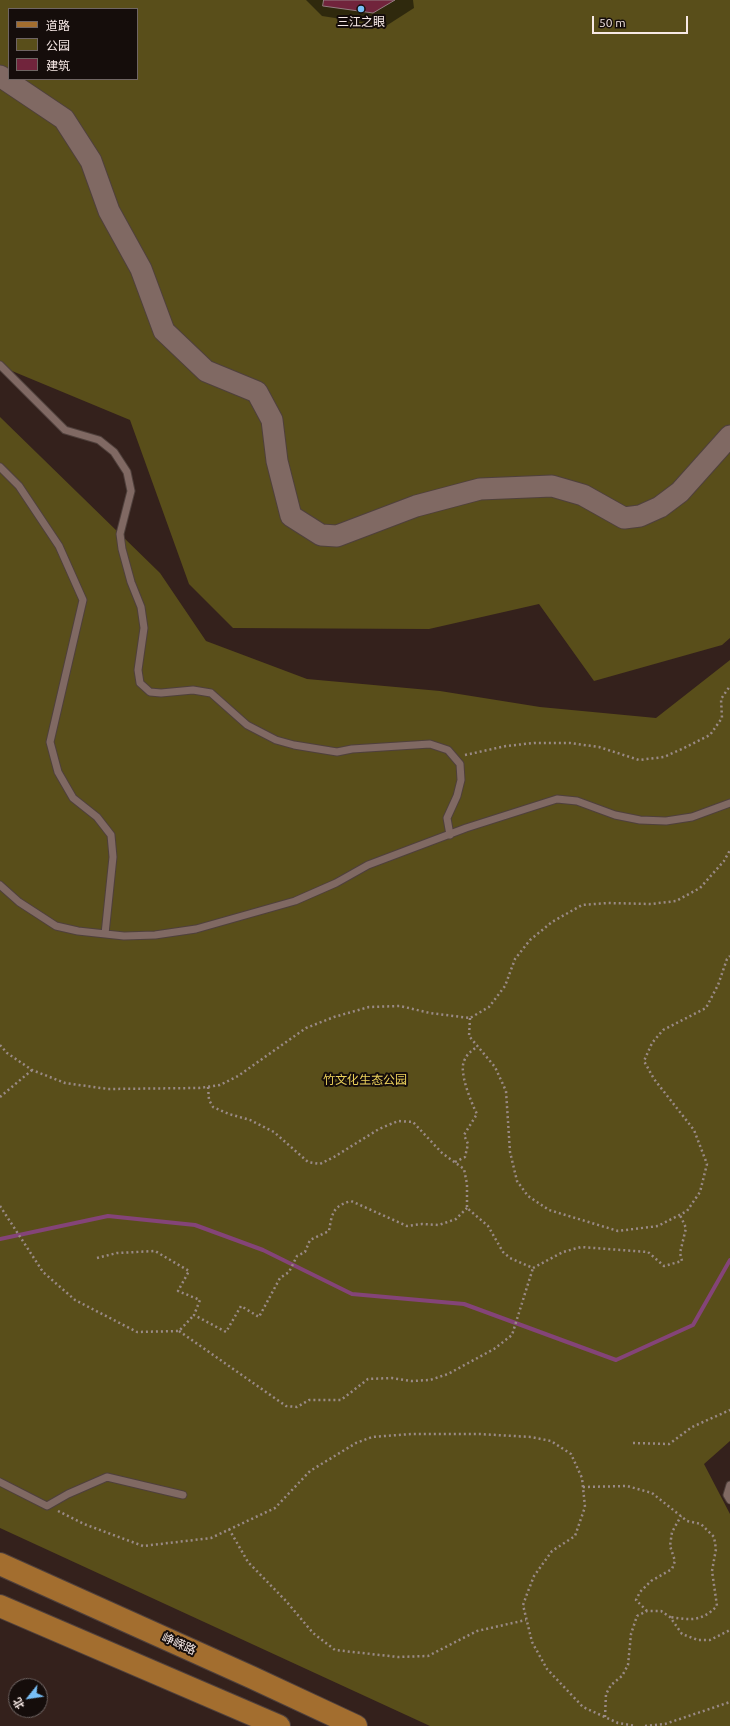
<!DOCTYPE html>
<meta charset="utf-8">
<style>
body{margin:0}
#map{position:relative;width:730px;height:1726px;overflow:hidden;background:#34211c;font-family:Ubuntu,"Noto Sans SC",sans-serif}
canvas{display:block}
.legend{position:absolute;left:8px;top:8px;width:130px;height:72px;box-sizing:border-box;background:#150d0b;border:1px solid #6f6563;margin:0;padding:5px 7px;list-style:none;font-size:12px;color:#f7e9e6}
.legend li{display:flex;align-items:center;gap:8px;height:20px}
.legend b{width:20px;border:1px solid #6f6563}
.north{position:absolute;left:8px;top:1678px;width:40px;height:40px;box-sizing:border-box;background:#150d0b;border:1px solid #6f6563;border-radius:50%;rotate:240deg;font-size:11px;font-weight:700;line-height:16px;text-align:center;color:#f7e9e6}
.north::after{content:'';display:block;margin:auto;width:14px;height:18px;background:#77bff7;clip-path:polygon(50% 0,100% 100%,50% 72%,0 100%)}
.scale{position:absolute;left:592px;top:16px;width:96px;height:18px;box-sizing:border-box;border:2px solid #f7e9e6;border-top:0;padding-left:5px;font-size:12px;line-height:14px;white-space:nowrap;color:#f7e9e6;-webkit-text-stroke:3px #150d0b;paint-order:stroke}
</style>
<div id="map">
<canvas width="730" height="1726"></canvas>
<ul class="legend">
<li><b style="height:5px;background:#a36e2f"></b>道路</li>
<li><b style="height:11px;background:#594e1a"></b>公园</li>
<li><b style="height:11px;background:#71243c"></b>建筑</li>
</ul>
<div class="north">北</div>
<div class="scale">50 m</div>
</div>
<script>
const ctx = document.querySelector('canvas').getContext('2d');
ctx.lineJoin = 'round';
function fill(path, color) {
  ctx.fillStyle = color;
  ctx.fill(path, 'evenodd');
}
function trace(path, color, width, dash) {
  ctx.strokeStyle = color;
  ctx.lineWidth = width;
  ctx.lineCap = dash ? 'butt' : 'round';
  ctx.setLineDash(dash || []);
  ctx.stroke(path);
}
function label(font, color, halo, rows, align = 'center') {
  ctx.font = font + ' Ubuntu,"Noto Sans SC",sans-serif';
  ctx.lineWidth = 4;
  ctx.setLineDash([]);
  ctx.textBaseline = 'middle';
  ctx.strokeStyle = halo;
  ctx.fillStyle = color;
  for (const [text, x, y, turn = 0] of rows) {
    ctx.save();
    ctx.translate(x, y);
    ctx.rotate((+turn || 0) * Math.PI / 180);
    ctx.textAlign = isNaN(turn) ? turn : align;
    if (halo) ctx.strokeText(text, 0, 0);
    ctx.fillText(text, 0, 0);
    ctx.restore();
  }
}
const green = new Path2D(`
 M0 0H730V638L722 645 594 681 539 604 429 629 233 628 189 584 130 420 0 366ZM9 9H137V79H9Z
 M0 417 160 573 206 641 307 679 440 691 540 707 656 718 730 660V1441L704 1464 730 1514V1726H430L0 1528Z`);
const shadow = new Path2D(`
 M306 0H413L414 8 386 26 322 16Z`);
const stream = new Path2D(`
 M0 1239 108 1216 195 1225 263 1250 352 1294 464 1304 616 1360 693 1325 730 1260`);
const building = new Path2D(`
 M324 0H395L373 13 323 6Z`);
const path = new Path2D(`
 M465 755 506 746 534 743H570L599 747 639 760 664 757 684 748 710 735 722 718 721 699 730 686
 M470 1018 469 1036 495 1067 506 1091 510 1152 517 1181 528 1196 549 1210 618 1231 658 1226 687 1211 700 1192 707 1164 694 1130 654 1079 644 1061 652 1043 663 1030 706 1008 718 985 727 959 730 956
 M0 1045 7 1053 32 1070 65 1083 108 1089 199 1088 220 1085 238 1076 306 1028 334 1017 369 1007 400 1006 430 1013 470 1018 489 1007 505 986 515 959 530 940 552 922 582 905 608 903 651 904 676 901 700 888 724 861 730 850
 M208 1087 209 1100 213 1107 229 1114 250 1120 274 1132 308 1162 320 1164 334 1157 379 1129 398 1121 413 1122 442 1153 464 1169 467 1184V1208L488 1226 503 1252 510 1258 533 1268 563 1252 581 1247 648 1252 664 1266 682 1261 680 1253 686 1228 680 1215
 M0 1097 32 1070
 M455 1162 465 1157 468 1144 464 1135 477 1114C471 1102 459 1073 464 1061 467 1054 471 1051 477 1047
 M0 1206 43 1272 75 1300 137 1332 179 1331 194 1315
 M97 1258 117 1253 155 1251 189 1271 178 1291 200 1300 194 1315 226 1332 241 1306 259 1317 280 1278 289 1272 297 1256 305 1252 310 1240 329 1231C332 1213 333 1206 351 1201L407 1226 422 1224 439 1225 456 1219 467 1208
 M179 1331 286 1406 297 1407 309 1400H341L368 1379 392 1378 411 1381 430 1380 448 1374 494 1349 512 1335 533 1268
 M633 1443 669 1444 692 1427 730 1410
 M583 1487 627 1486 652 1493 687 1521 701 1524 714 1537 716 1549 712 1571 717 1606C701 1622 691 1620 670 1617
 M58 1511 84 1524 143 1546 211 1538 275 1508 310 1471 356 1443 372 1437 411 1434H479L531 1437 551 1441 571 1454 582 1478 585 1507 575 1536 552 1551 534 1576 527 1594 523 1605 532 1642 547 1669 583 1707 618 1723 636 1726
 M229 1529 248 1562 286 1601 313 1633 335 1650 398 1657 428 1656 477 1631 526 1620
 M647 1611 636 1600 640 1592 651 1581 672 1569 675 1561 670 1546 672 1532 681 1516
 M605 1717 606 1694 611 1685 622 1676 628 1665 631 1634 637 1616 647 1611H661L670 1617 682 1634 698 1640H710L730 1630
 M645 1726 665 1724 730 1702`);
const lane = new Path2D(`
 M0 365 65 430 99 440 114 452 127 472 131 491 120 534 122 549 131 582 141 607 144 628 138 670 140 683 150 692 161 693 193 690 211 693 247 725 276 740 294 745 337 752 352 749 430 744 448 750 460 764 461 780 457 796 447 818 450 835
 M0 467 19 486 59 546 83 600 50 742 58 772 73 798 97 817 111 835 113 857 105 934
 M0 885 19 902 56 926 78 931 124 936 155 935 196 929 295 901 336 883 368 865 466 828 557 799 577 801 615 815 640 820 666 821 692 817 730 803
 M0 1482 47 1506 68 1494 107 1477 183 1495
 M730 1485 727 1495 730 1500`);
const secondary = new Path2D(`
 M0 76 64 119 91 161 109 211 141 269 164 331 206 371 257 392 272 420 277 461 291 516 321 535 337 536 416 506 480 489 552 486 583 495 624 518 640 516 660 507 680 492 730 436`);
const primary = new Path2D(`
 M0 1564 251 1677 356 1726
 M0 1606 279 1726`);
const markers = [
 [361,9,4,"#77bff7"]
];
const poiNames = [
 ["三江之眼",361,22]
];
const parkNames = [
 ["竹文化生态公园",365,1080]
];
const streetNames = [
 ["峥嵘路",179,1644,24]
];
fill(green, '#594e1a');
fill(shadow, '#0007');
trace(stream, '#844478', 4);
fill(building, '#71243c');
trace(building, '#947c80', 1);
trace(lane, '#4f403c', 9);
trace(secondary, '#4f403c', 23);
trace(primary, '#4f403c', 24);
trace(path, '#9a8a86', 2.5, [2, 3]);
trace(lane, '#806963', 7);
trace(secondary, '#806963', 21);
trace(primary, '#a36e2f', 22);
for (const [x, y, r, color] of markers) {
  const dot = new Path2D();
  dot.arc(x, y, r, 0, 2 * Math.PI);
  ctx.fillStyle = color;
  ctx.fill(dot);
  trace(dot, '#150d0b', 1.5);
}
label('12px', '#f7e9e6', '#150d0b', poiNames);
label('12px', '#eed35d', '#150d0b', parkNames);
label('12px', '#f7e9e6', '#150d0b', streetNames);
</script>
